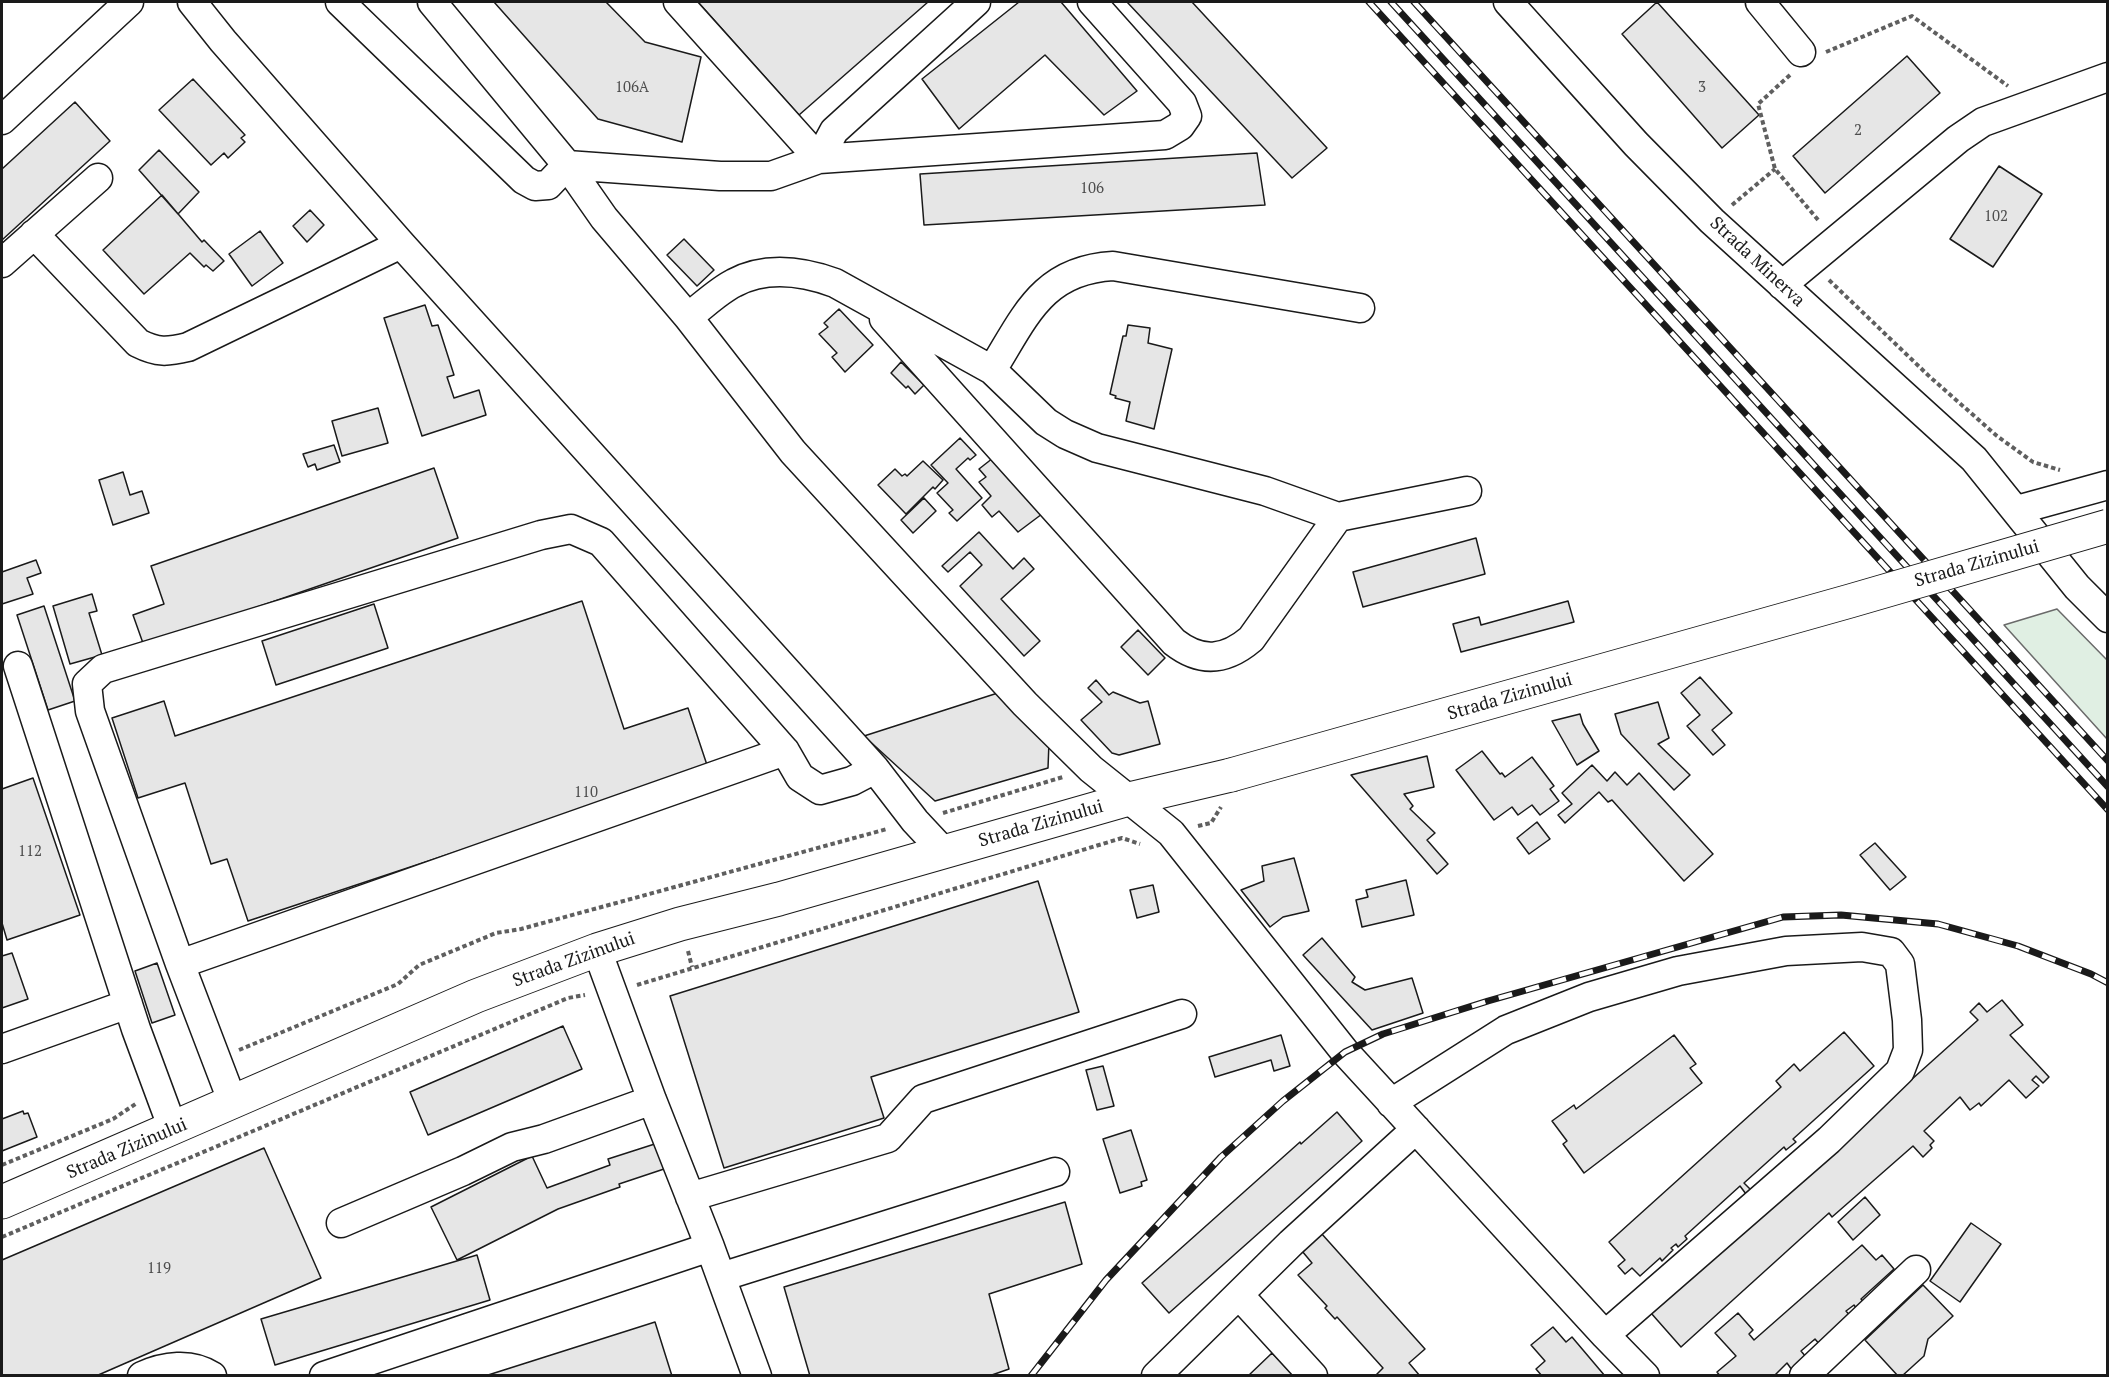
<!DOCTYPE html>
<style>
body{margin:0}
#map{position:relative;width:2109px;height:1377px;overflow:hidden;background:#fff;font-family:"PT Serif",serif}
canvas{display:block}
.frame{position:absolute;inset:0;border:3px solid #1a1a1a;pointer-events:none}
</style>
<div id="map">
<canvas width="2109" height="1377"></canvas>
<div class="frame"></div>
</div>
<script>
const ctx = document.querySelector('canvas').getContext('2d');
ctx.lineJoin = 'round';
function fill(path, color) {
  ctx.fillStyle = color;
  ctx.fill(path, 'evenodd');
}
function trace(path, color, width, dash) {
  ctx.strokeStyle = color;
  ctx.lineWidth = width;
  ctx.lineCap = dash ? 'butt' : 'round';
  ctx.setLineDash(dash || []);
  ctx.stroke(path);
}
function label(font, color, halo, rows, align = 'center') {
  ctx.font = font + ' "PT Serif",serif';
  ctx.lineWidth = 4.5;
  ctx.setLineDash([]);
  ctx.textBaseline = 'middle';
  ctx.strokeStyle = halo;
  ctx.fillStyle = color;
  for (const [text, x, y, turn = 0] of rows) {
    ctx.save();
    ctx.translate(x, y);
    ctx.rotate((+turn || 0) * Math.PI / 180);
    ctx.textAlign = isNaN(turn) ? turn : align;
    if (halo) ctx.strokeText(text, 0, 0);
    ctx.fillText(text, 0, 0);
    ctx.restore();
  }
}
const green = new Path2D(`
 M2057 609 2107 660V739L2004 625Z`);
const building = new Path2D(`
 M494 2H606L645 42 701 57 682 142 598 119Z
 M698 2H928L799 115Z
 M1019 2H1061L1137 91 1104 115 1045 55 959 129 922 79Z
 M1127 2H1192L1327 148 1292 178Z
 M1657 2 1759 115 1722 148 1622 34Z
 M1907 56 1940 93 1825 193 1793 156Z
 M193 79 245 135 241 138 245 142 228 158 224 153 211 165 159 110Z
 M75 102 110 141 2 240V169Z
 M159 150 199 192 178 214 139 170Z
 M1257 153 1265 205 924 225 920 174Z
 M1999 166 2042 194 1993 267 1950 239Z
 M162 195 202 242 204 240 224 261 213 271 206 265 204 267 190 253 144 294 103 250Z
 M310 210 324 225 307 242 293 226Z
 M260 231 283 263 252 286 229 254Z
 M684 239 714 270 697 286 667 255Z
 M425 305 432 326 438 325 454 375 447 377 454 398 479 390 486 415 422 436 384 318Z
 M839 309 873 345 845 372 832 357 837 353 819 334 828 327 824 323Z
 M1128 325 1150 328 1148 343 1172 349 1154 429 1126 421 1130 402 1115 398 1116 396 1110 394 1123 336H1126Z
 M901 362 924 385 915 394 908 386 906 388 891 373Z
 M378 408 388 443 342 456 332 421Z
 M960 438 976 455 970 460 968 458 956 469 982 498 957 521 949 513 953 510 937 493 948 483 931 465Z
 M334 445 340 462 317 470 315 464 308 467 303 454Z
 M993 458 1042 514 1018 532 999 511 992 517 982 505 991 496 979 482 986 477 979 469Z
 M923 461 943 480 935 489 933 487 906 514 878 485 895 469 902 476 905 474 907 476Z
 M434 468 458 538 144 646 133 615 164 604 151 566Z
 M123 472 130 495 142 491 149 513 113 525 99 480Z
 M924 498 936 511 913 533 901 520Z
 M979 532 1013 569 1024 558 1034 569 1001 599 1040 641 1024 656 960 586 982 565 970 552 948 572 942 566Z
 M1476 538 1485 574 1363 607 1353 572Z
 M36 560 41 573 27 578 33 594 2 604V572Z
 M92 594 97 611 89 613 102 655 70 664 53 606Z
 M582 601 624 729 688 708 708 768 248 921 227 859 211 864 185 783 138 798 112 718 164 701 175 736Z
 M1568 601 1574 622 1461 652 1453 624 1479 617 1481 625Z
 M374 604 388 648 276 685 262 641Z
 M44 606 75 701 48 710 17 615Z
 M1138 630 1165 658 1148 675 1121 647Z
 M1700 677 1732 713 1712 730 1725 745 1713 755 1687 726 1700 715 1681 693Z
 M1096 680 1109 695 1113 692 1140 703 1148 701 1160 744 1119 755 1112 753 1081 720 1102 702 1088 688Z
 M1004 691 1049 742 1048 768 935 801 864 736Z
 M1658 702 1669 738 1658 744 1690 775 1674 790 1621 734 1615 714Z
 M1580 714 1583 724 1599 751 1577 765 1552 721Z
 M1482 751 1500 774 1502 773 1505 777 1532 757 1554 786 1550 789 1559 801 1540 815 1532 805 1518 815 1512 807 1494 820 1456 770Z
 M1427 756 1434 787 1404 794 1413 806 1410 809 1435 833 1427 840 1448 864 1437 874 1351 775Z
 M1592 765 1607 781 1615 772 1627 785 1639 773 1713 854 1684 881 1612 800 1608 802 1599 792 1565 823 1558 815 1572 804 1562 793Z
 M33 778 80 915 7 940 2 923V789Z
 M1537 822 1550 839 1529 854 1517 838Z
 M1875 843 1906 877 1890 890 1860 855Z
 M1294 858 1309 911 1283 917 1270 927 1241 890 1264 881 1262 866Z
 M1406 880 1414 915 1362 927 1356 900 1368 897 1366 890Z
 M1038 881 1079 1012 871 1077 884 1118 724 1168 670 996Z
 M1153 885 1159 912 1137 918 1130 890Z
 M1322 938 1355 977 1352 982 1365 990 1412 978 1423 1013 1372 1030 1303 955Z
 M12 953 28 999 2 1008V956Z
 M157 963 175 1015 152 1023 135 971Z
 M2002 1000 2023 1025 2010 1035 2049 1077 2043 1083 2036 1076 2032 1080 2039 1086 2026 1098 2009 1080 1981 1106 1979 1103 1970 1110 1960 1097 1924 1131 1934 1141 1930 1145 1932 1148 1923 1157 1913 1146 1832 1217 1829 1213 1681 1347 1651 1313 1978 1020 1970 1012 1979 1003 1987 1012Z
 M563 1026 582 1069 428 1135 410 1092Z
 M1844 1032 1874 1066 1793 1139 1796 1142 1786 1150 1784 1147 1744 1183 1751 1190 1746 1194 1740 1186 1685 1236 1687 1239 1678 1247 1676 1244 1671 1248 1673 1250 1662 1261 1660 1258 1640 1276 1632 1268 1625 1274 1618 1266 1625 1260 1609 1242 1781 1087 1776 1081 1794 1064 1800 1071Z
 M1281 1035 1290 1066 1274 1071 1271 1060 1215 1077 1209 1057Z
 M1674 1035 1696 1064 1690 1068 1702 1083 1584 1173 1563 1144 1567 1141 1552 1121 1574 1105 1576 1109Z
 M1103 1066 1114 1106 1097 1110 1086 1070Z
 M23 1111 24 1114 28 1113 37 1137 2 1151V1119Z
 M1337 1112 1362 1141 1169 1313 1142 1283 1300 1142 1301 1144Z
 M1131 1130 1147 1180 1141 1182 1142 1186 1120 1193 1103 1139Z
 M664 1141 673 1166 619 1184 620 1187 558 1209 457 1260 431 1207 532 1156 547 1188 610 1165 608 1159Z
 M264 1148 321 1278 96 1376H2V1260Z
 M1865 1197 1880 1215 1853 1240 1838 1222Z
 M1065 1202 1082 1264 989 1294 1009 1369 989 1376H810L784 1287Z
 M1971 1223 2001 1244 1960 1302 1930 1281Z
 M1321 1233 1425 1349 1409 1363 1420 1376H1375L1383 1368 1337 1317 1335 1319 1325 1308 1327 1306 1298 1275 1312 1263 1302 1251Z
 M1862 1245 1876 1260 1882 1255 1894 1269 1861 1299 1866 1305 1859 1312 1854 1305 1846 1311 1852 1318 1821 1346 1815 1339 1801 1351 1806 1357 1792 1370 1787 1363 1774 1376H1720L1717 1372 1736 1356 1715 1333 1738 1313 1753 1330 1749 1334 1754 1340Z
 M477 1255 490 1300 275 1365 261 1319Z
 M1923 1285 1953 1316 1928 1339 1924 1356 1902 1376H1898L1865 1340Z
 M655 1322 672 1376H485Z
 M1553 1327 1566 1342 1572 1337 1605 1376H1542L1536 1369 1545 1361 1531 1345Z
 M1272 1353 1294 1376H1248Z`);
const path = new Path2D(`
 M1826 52 1912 16 2008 86
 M1790 75 1758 104 1775 169 1819 221
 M1732 205 1775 169
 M1829 280 1930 377 1997 436 2033 462 2060 470
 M943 813 1063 777
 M1198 826 1211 823 1221 807
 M688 951 692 967
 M637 985 1122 838 1140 844
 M239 1050 398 984 419 965 496 933 521 929 887 829
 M2 1165 113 1119 137 1103
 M2 1237 568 998 585 995`);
const minor = new Path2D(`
 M192 2 223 41 401 244 875 769 915 821 943 851
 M340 2 524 180 535 186 548 185 567 165
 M432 2 567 165 604 218 688 317 793 452 1025 704 1091 769 1171 833 1345 1052 1605 1335 1645 1376
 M678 2 819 159
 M1508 2 1636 144 1712 221 1974 459 2077 587 2108 618
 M1760 2 1801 52
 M2 120 129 2
 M819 159 834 131 976 2
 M567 165 720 176H771L819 159 1165 135 1180 126 1187 116 1182 103 1092 2
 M34 234 138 343C158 353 167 352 188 347L401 244
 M2 263 98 178
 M1782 285 1958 139 1983 122 2108 77
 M688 317C703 306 718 291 734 283 766 266 802 271 835 283L992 370 1046 422 1065 434 1097 448 1265 491 1338 517 1467 491
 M884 319 1174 642C1201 663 1225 661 1251 639L1338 517
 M992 370C1025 317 1042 270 1113 266L1360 308
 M2017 510 2108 485
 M18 666 136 1029 173 1129
 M597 950 652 1100 710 1247 757 1376
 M180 964 785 751
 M2 1049 128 1004
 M233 1103 180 964 90 711 87 684 103 669 541 535 571 529 601 542 785 751 800 777 820 790 852 781 875 769
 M1391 1103 1506 1030 1589 997 1678 971 1786 951 1862 947 1891 952 1900 964 1907 1020 1908 1050 1900 1071 1829 1140 1605 1335
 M690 1197 888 1138 923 1099 1182 1014
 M341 1223 463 1171 512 1147 544 1139 652 1100
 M721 1277 1055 1172
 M1239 1295 1313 1376
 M142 1376C164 1366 191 1362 212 1376
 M324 1376 710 1247
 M1156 1376 1291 1243 1416 1129
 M1804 1376 1916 1270`);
const major = new Path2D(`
 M2 1202 476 996 597 950 680 924 779 899 1129 799 1231 775`);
const rail = new Path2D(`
 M1369 2 2108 810
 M1391 2 2108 787
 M1414 2 2108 761
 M1031 1376 1106 1280 1221 1157 1283 1101 1345 1052 1383 1034 1488 1001 1783 917 1841 915 1938 924 2018 946 2091 974 2108 983`);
const majorBridge = new Path2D(`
 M1231 775 1850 601 2108 526`);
const numberNames = [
 ["106A",632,88],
 ["3",1702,88],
 ["2",1858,131],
 ["106",1092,189],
 ["102",1996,217],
 ["110",586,793],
 ["112",30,852],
 ["119",159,1269]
];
const streetNames = [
 ["Strada Minerva",1757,262,43],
 ["Strada Zizinului",1977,564,-16],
 ["Strada Zizinului",1510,697,-16],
 ["Strada Zizinului",1041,824,-16],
 ["Strada Zizinului",574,960,-20],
 ["Strada Zizinului",127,1149,-23]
];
fill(green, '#e0efe3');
trace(green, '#6a6a6a', 1.5);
fill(building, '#e6e6e6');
trace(building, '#1a1a1a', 1.5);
trace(minor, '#1a1a1a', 31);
trace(major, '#1a1a1a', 35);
trace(path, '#5f5f5f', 4, [4.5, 3]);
trace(minor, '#fff', 28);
trace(major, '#fff', 33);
trace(rail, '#1a1a1a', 7);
trace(rail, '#fff', 4.5, [14]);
trace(majorBridge, '#1a1a1a', 35, []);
trace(majorBridge, '#fff', 33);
label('15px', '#4d4d4d', null, numberNames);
label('18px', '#1a1a1a', '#fff', streetNames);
</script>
